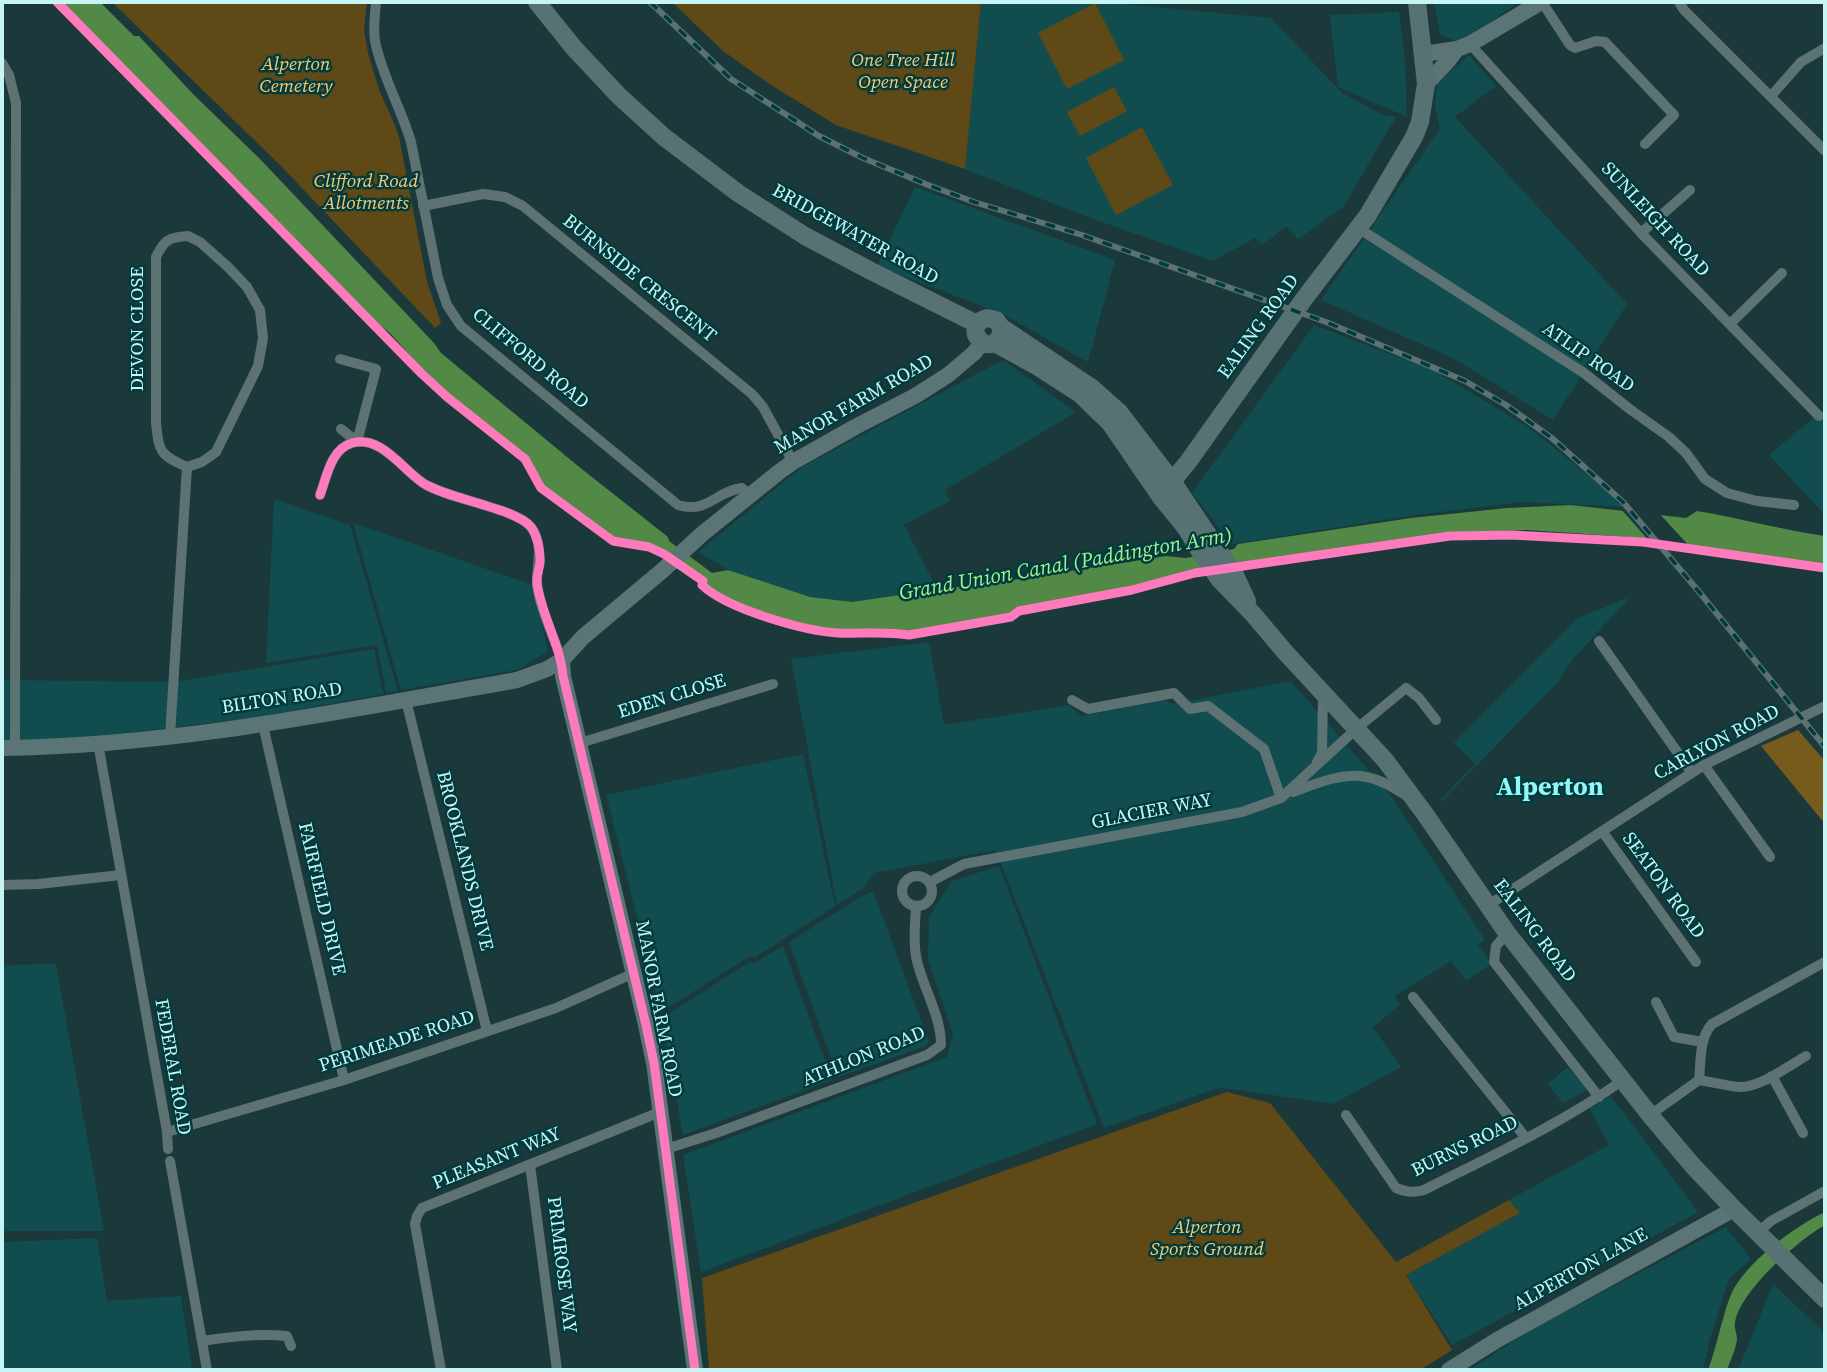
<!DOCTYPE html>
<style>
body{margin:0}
#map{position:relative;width:1827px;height:1372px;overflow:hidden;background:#1b393b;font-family:"Source Serif 4",serif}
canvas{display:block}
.frame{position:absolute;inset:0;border:4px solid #c7f4f5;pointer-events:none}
</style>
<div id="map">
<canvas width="1827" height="1372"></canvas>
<div class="frame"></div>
</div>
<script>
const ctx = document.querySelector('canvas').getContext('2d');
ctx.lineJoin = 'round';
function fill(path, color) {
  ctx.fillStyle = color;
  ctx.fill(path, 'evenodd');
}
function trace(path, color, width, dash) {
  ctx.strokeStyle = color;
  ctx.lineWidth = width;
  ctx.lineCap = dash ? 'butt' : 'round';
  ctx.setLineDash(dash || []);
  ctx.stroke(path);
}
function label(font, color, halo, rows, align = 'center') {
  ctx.font = font + ' "Source Serif 4",serif';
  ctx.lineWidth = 5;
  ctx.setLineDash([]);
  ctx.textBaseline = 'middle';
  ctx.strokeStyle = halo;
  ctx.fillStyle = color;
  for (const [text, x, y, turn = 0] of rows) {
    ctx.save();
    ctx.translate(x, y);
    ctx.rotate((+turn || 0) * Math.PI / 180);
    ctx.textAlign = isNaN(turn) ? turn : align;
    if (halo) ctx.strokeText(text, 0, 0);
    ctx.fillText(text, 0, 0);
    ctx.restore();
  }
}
const built = new Path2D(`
 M981 2H1104L1271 18 1342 93 1381 114 1396 117 1343 207 1298 239 1286 227 1262 245 1255 238 1213 261 1085 216 965 169Z
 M1434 2H1519L1470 36 1455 41 1440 34Z
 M1399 12 1405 60 1407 117 1338 87 1330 15Z
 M1469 55 1496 86 1455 117 1627 304 1553 420 1455 359 1321 300 1440 129 1435 106 1437 84Z
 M915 187 1115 260 1088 362 1003 314 877 266Z
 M1314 325 1435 371 1532 430 1627 507 1522 502 1416 515 1232 544 1192 493Z
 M1003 360 1076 412 945 490 950 501 904 525 938 591 857 604 764 590 698 552 802 467Z
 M1825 408V515L1769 455Z
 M274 499 350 525 398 691 386 693 377 645 266 663Z
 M353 523 533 585 548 651 517 670 401 690Z
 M1630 597 1573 659 1556 684 1441 802 1440 800 1475 764 1454 743 1578 618Z
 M929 642 944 725 1069 705 1081 716 1164 700 1173 704 1291 681 1391 796 1485 940 1478 945 1491 964 1466 981 1451 961 1395 996 1400 1005 1373 1027 1401 1067 1333 1104 1224 1088 1215 1089 1104 1128 996 850 874 873 864 888 837 905 791 659Z
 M374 649 383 694 260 717 117 734 2 744V680L174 682Z
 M803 754 835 906 754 958 752 955 661 1012 606 795Z
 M999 866 1097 1124 701 1272 683 1155 947 1057 953 1034 928 959 929 917 952 881Z
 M873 891 929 1042 926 1046 838 1077 789 942 862 896Z
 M783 946 832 1080 683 1135 662 1018 751 961 753 964Z
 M56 964 104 1231H2V965Z
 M1568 1067 1588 1089 1563 1103 1548 1084Z
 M1610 1096 1641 1135 1698 1212 1452 1345 1406 1275 1520 1213 1509 1200 1609 1145 1590 1109Z
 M1726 1227 1751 1259 1729 1279 1709 1342 1703 1370H1470L1527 1332Z
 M97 1238 107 1301 181 1296 192 1370H2V1242Z
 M1773 1284 1825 1333V1370H1738Z`);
const green = new Path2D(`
 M115 2H367L364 30 368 53 379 90 394 123 399 137 427 282 441 323 435 328 281 166 115 5Z
 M672 2H981L965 169 836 125 771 85 723 51Z
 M1095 3 1124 60 1067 89 1038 33Z
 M1114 87 1127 111 1080 136 1067 112Z
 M1142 127 1173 185 1116 215 1086 158Z
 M1227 1092 1270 1103 1396 1262 1509 1200 1520 1213 1406 1275 1452 1350 1420 1370H709L702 1278Z`);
const forest = new Path2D(`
 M1798 730 1825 761V824L1761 746Z`);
const water = new Path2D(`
 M60 2H100L134 36H139L193 94 261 160 434 343 441 353 578 466 668 537 669 541 712 573 728 570 810 597 852 602 983 583 1000 582 1166 556 1186 558 1234 549 1238 544 1411 518 1507 508 1571 505 1686 518 1697 511C1740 518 1782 530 1825 536V567L1645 538 1527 530 1465 532 1348 547 1196 571 1164 580 1106 593 1017 608 1010 614 909 632 898 630H836L810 627 741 605 709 588 705 580 651 545 614 538 542 486 528 458 437 386 391 334 373 319 324 269Z
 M1825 1212V1225C1798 1240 1739 1292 1735 1323 1734 1328 1737 1334 1737 1339 1736 1349 1730 1361 1727 1370H1708C1717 1346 1721 1321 1730 1297 1742 1265 1795 1226 1825 1212Z`);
const pier = new Path2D(`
 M1621 509 1657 511 1692 549 1651 543Z`);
const street = new Path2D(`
 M376 2C375 15 373 28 375 41 382 76 401 108 411 142L438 278 447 305 461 326 678 505C708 514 716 491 742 488L750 495
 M1542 2 1570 45 1575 48 1596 41 1605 42 1674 115 1645 144
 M1679 2 1684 10 1825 151
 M1470 44 1641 233 1819 416
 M2 63 9 75 16 103 15 747
 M1771 96 1801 62 1825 48
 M423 206 483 194 505 197 523 206 752 394 763 407 793 462
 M1358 228 1584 373 1631 410 1669 437 1686 453 1705 479 1727 493 1757 501 1794 505
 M1641 233 1690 190
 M188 236 200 242 228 267 247 287 260 310 263 338 258 366 216 452 202 462 187 467C159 455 159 451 156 423V257C164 240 169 237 188 236Z
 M1730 324 1782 273
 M340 359 376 369 357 442 341 429
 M320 495C327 476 331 449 352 443 381 435 402 469 423 483 447 499 516 508 531 527 543 543 538 561 537 578 536 600 554 638 562 660
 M1599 641 1692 773
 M406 700 487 1031
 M1072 700 1088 709 1174 693 1190 709 1208 706 1264 749 1281 798
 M263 725 344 1080
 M170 736 187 467
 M98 743 167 1132 168 1149
 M580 743 773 684
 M1317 762 1322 753 1323 693
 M1704 765 1770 857
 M1293 792C1315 784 1342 772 1366 777 1380 779 1394 788 1407 796
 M1602 831 1696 962
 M902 891a15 15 0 1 1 30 0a15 15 0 1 1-30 0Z
 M930 882 964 864 1242 812 1281 798 1356 729 1406 688 1419 698 1436 720
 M2 885 38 884 121 875
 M1487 906 1704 765 1825 706
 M1507 933 1496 946 1494 962 1599 1097
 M1413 997 1526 1138
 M1656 1002 1674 1037 1703 1042
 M1772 1076 1803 1133
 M1699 1080C1712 1082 1726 1086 1739 1087 1759 1088 1789 1066 1806 1056
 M1346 1115 1396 1188C1406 1192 1413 1193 1424 1190 1491 1156 1561 1124 1623 1080
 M1650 1115 1699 1080C1701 1062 1699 1038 1712 1024L1825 962
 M167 1132 344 1080 556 1008 634 973
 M666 1149 716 1133 927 1055 941 1045C941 1016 924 990 917 961 913 944 915 925 916 907
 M170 1161 207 1370
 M530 1165 557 1370
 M1757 1233 1771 1221 1825 1191
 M202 1341C230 1337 258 1333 287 1336L291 1346
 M441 1370 415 1224 417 1216 422 1208 660 1112`);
const secondary = new Path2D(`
 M1423 54 1457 49 1470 44 1541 2
 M1426 84 1448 61 1457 49
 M562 660 563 676 646 1025 654 1063 695 1370
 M2 748C176 746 347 710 517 680L547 669 562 660 583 637 663 570 702 534 779 472 793 462 855 427 915 396 948 375 974 353 982 343
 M1449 1370 1497 1340 1734 1209`);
const primary = new Path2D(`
 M537 2 574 48 619 96 664 137 738 193 805 236 871 271 977 324
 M1001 327C1002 340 994 347 982 343L976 335C974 326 978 321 987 318L996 320 1001 327 1092 388 1119 412 1172 481 1235 575 1247 601
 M995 343 1035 365 1080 394 1110 423 1160 496 1186 528 1199 550 1219 579 1253 614 1285 652 1385 760 1425 814 1507 933 1650 1115 1693 1166 1734 1209 1825 1299
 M1160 496 1188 462 1304 299 1368 215 1414 137 1420 122 1426 84 1417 2`);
const rail = new Path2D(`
 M650 2 731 79 819 136 863 158 928 185 974 202 1082 235 1326 322 1465 381 1506 405 1553 439 1623 502 1700 593 1825 747`);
const cycleway = new Path2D(`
 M57 2 422 374 447 397 525 459 541 488 613 541 649 547 664 554 703 581 702 585C727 609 804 631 838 633 862 634 886 631 909 635L1011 617 1019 611 1132 590 1195 573 1450 536 1512 535 1643 542 1825 568
 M320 495C327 476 331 449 352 443 381 435 402 469 423 483 447 499 516 508 531 527 537 535 541 552 540 563 539 570 536 577 537 584 542 616 560 644 563 676L646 1025 654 1063 695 1370`);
const parkNames = [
 ["One Tree Hill",903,61],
 ["Open Space",903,83],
 ["Alperton",296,65],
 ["Cemetery",296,87],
 ["Clifford Road",366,182],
 ["Allotments",366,204],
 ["Alperton",1207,1228],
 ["Sports Ground",1207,1250]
];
const streetNames = [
 ["SUNLEIGH ROAD",1655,220,47],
 ["BRIDGEWATER ROAD",855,235,29],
 ["BURNSIDE CRESCENT",639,279,39],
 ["EALING ROAD",1259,327,-54],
 ["DEVON CLOSE",138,329,-90],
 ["ATLIP ROAD",1588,358,35],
 ["CLIFFORD ROAD",530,359,40],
 ["MANOR FARM ROAD",854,405,-30],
 ["EDEN CLOSE",672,697,-17],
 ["BILTON ROAD",282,699,-9],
 ["CARLYON ROAD",1717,743,-28],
 ["GLACIER WAY",1152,812,-11],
 ["BROOKLANDS DRIVE",464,861,76],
 ["SEATON ROAD",1663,886,54],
 ["FAIRFIELD DRIVE",321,899,77],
 ["EALING ROAD",1534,931,53],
 ["MANOR FARM ROAD",658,1009,79],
 ["PERIMEADE ROAD",397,1042,-18],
 ["ATHLON ROAD",864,1057,-22],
 ["FEDERAL ROAD",172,1067,80],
 ["BURNS ROAD",1465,1147,-26],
 ["PLEASANT WAY",497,1159,-22],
 ["PRIMROSE WAY",561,1265,83],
 ["ALPERTON LANE",1581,1270,-29]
];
const waterNames = [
 ["Grand Union Canal (Paddington Arm)",1066,565,-10]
];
const districtNames = [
 ["Alperton",1550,788]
];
fill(built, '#114d4f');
fill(green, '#5f4917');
fill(forest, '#775b1c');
fill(water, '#528946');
fill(pier, '#1b393b');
trace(street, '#5d7273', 10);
trace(secondary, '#5b7476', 16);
trace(primary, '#567273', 18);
trace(rail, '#5b7172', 6);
trace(rail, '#003b3d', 3.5, [10]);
trace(cycleway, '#fd7abc', 9);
label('italic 19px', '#fcc870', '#003b3d', parkNames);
label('19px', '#c7f4f5', '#003b3d', streetNames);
label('italic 21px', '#a2f08e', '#003b3d', waterNames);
label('bold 26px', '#95f5f9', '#003b3d', districtNames);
</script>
